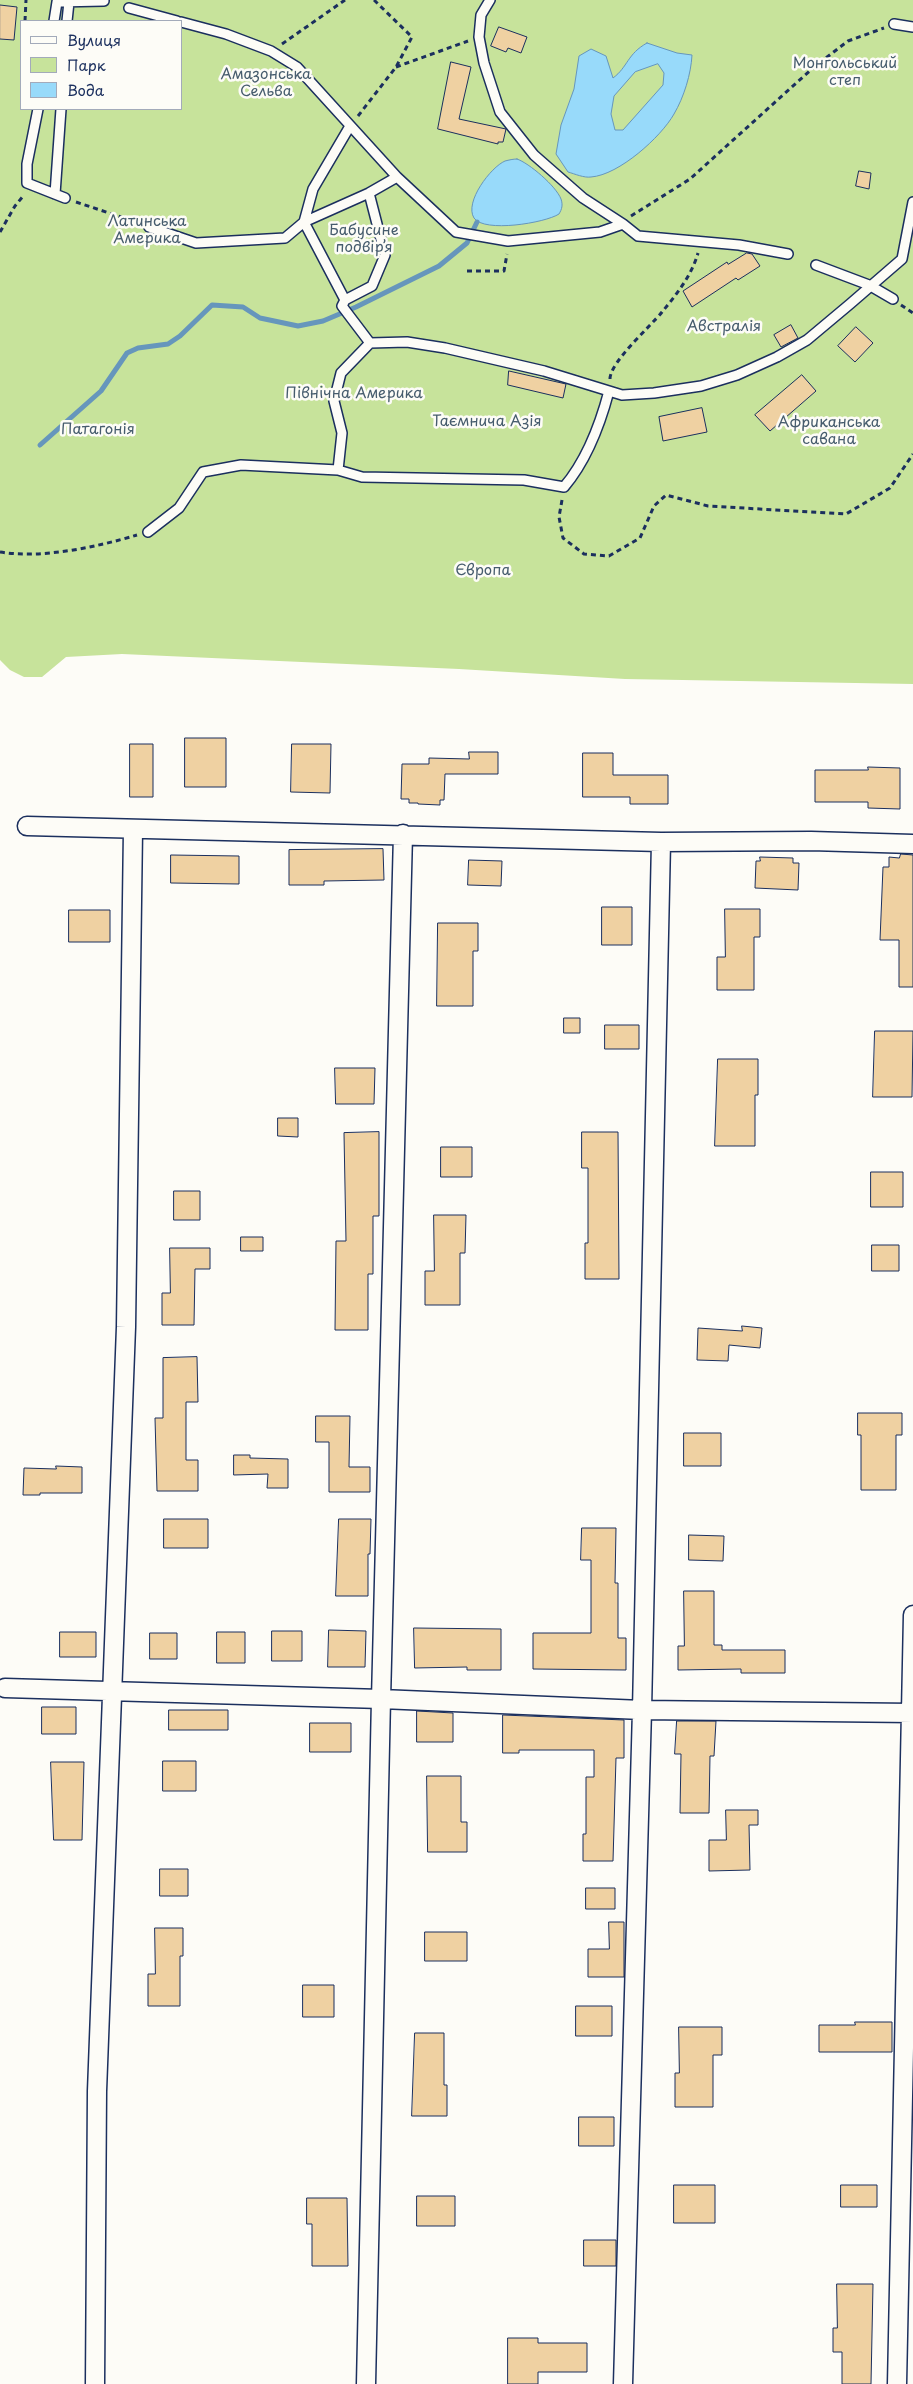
<!DOCTYPE html>
<meta charset="utf-8">
<style>
body{margin:0}
#map{position:relative;width:913px;height:2384px;overflow:hidden;background:#fdfcf7;font-family:"Playpen Sans",sans-serif}
canvas{display:block}
.legend{position:absolute;left:20px;top:20px;width:162px;height:90px;box-sizing:border-box;background:#fdfcf7;border:1px solid #a3aaba;margin:0;padding:6px 9px;list-style:none;font-size:15px;color:#1b2f5e}
.legend li{display:flex;align-items:center;gap:10px;height:25px}
.legend b{width:25px;border:1px solid #a3aaba}
</style>
<div id="map">
<canvas width="913" height="2384"></canvas>
<ul class="legend">
<li><b style="height:6px;background:#fdfcf7"></b>Вулиця</li>
<li><b style="height:14px;background:#c7e39b"></b>Парк</li>
<li><b style="height:14px;background:#98dafa"></b>Вода</li>
</ul>
</div>
<script>
const ctx = document.querySelector('canvas').getContext('2d');
ctx.lineJoin = 'round';
function fill(path, color) {
  ctx.fillStyle = color;
  ctx.fill(path, 'evenodd');
}
function trace(path, color, width, dash) {
  ctx.strokeStyle = color;
  ctx.lineWidth = width;
  ctx.lineCap = dash ? 'butt' : 'round';
  ctx.setLineDash(dash || []);
  ctx.stroke(path);
}
function label(font, color, halo, rows, align = 'center') {
  ctx.font = font + ' "Playpen Sans",sans-serif';
  ctx.lineWidth = 5;
  ctx.setLineDash([]);
  ctx.textBaseline = 'middle';
  ctx.strokeStyle = halo;
  ctx.fillStyle = color;
  for (const [text, x, y, turn = 0] of rows) {
    ctx.save();
    ctx.translate(x, y);
    ctx.rotate((+turn || 0) * Math.PI / 180);
    ctx.textAlign = isNaN(turn) ? turn : align;
    if (halo) ctx.strokeText(text, 0, 0);
    ctx.fillText(text, 0, 0);
    ctx.restore();
  }
}
const green = new Path2D(`
 M0 0H913V684L625 679 459 669 122 654 66 657 42 677H24L10 670 0 660ZM21 21H181V109H21Z`);
const water = new Path2D(`
 M647 43 677 53 692 55C691 74 684 97 674 114 661 137 619 175 591 177 584 178 575 174 568 172L556 154 561 125 574 89 579 56 591 49 606 56 613 78C628 67 627 54 647 43ZM658 64 664 73 663 85 623 130H615L611 114 614 96 635 72Z
 M517 159C529 163 556 186 561 199 563 205 562 209 559 214 545 223 484 233 474 218 464 202 491 167 505 161 509 160 513 159 517 159Z`);
const stream = new Path2D(`
 M40 445 101 391 127 353 138 348 168 344 180 336 212 305 243 307 260 318 298 326 323 321 356 307 439 266 467 243 477 222`);
const building = new Path2D(`
 M0 5 17 7 14 40 0 39Z
 M499 27 527 37 521 53 508 48 506 52 491 46Z
 M451 62 471 67 459 119 506 129 503 142H498V144L438 129Z
 M859 171 871 173 869 189 856 186Z
 M747 253 752 254 760 266 738 280 736 278 692 307 683 291 727 262 728 264Z
 M791 325 798 338 781 347 774 335Z
 M856 327 873 343 855 362 838 346Z
 M509 371 566 384 563 398 508 385Z
 M802 375 816 391 770 431 755 415Z
 M702 408 707 432 663 441 659 417Z
 M185 738H226V787H185Z
 M130 744H153V797H130Z
 M292 744H331L330 793 291 792Z
 M469 752H498V774H445L444 800H440V805L418 804V803H409V799H401L402 764H429V758L469 759Z
 M583 753H613V775H668V804H630V797H583Z
 M868 767 900 768V809L868 808V802H815V770H868Z
 M383 849 384 880 324 881V885H289V850Z
 M901 854 913 855V987H899V940H880L883 867H889V857L899 858Z
 M171 855 239 856V884L171 883Z
 M760 857 793 858V863H799L798 890 755 888 756 861H760Z
 M469 860 502 861 501 886 468 885Z
 M602 907H632V945H602Z
 M725 909H760V937H754V990H717V957H725Z
 M69 910H110V942H69Z
 M438 923H478V951H473V1006H437Z
 M564 1018H580V1033H564Z
 M605 1025H639V1049H605Z
 M875 1031H913L912 1097H873Z
 M718 1059H758V1095H755V1146H715Z
 M335 1068H375L374 1104H336Z
 M278 1118H298V1137L278 1136Z
 M379 1132V1216H373V1274H368V1330H335L336 1241H346L344 1133Z
 M582 1132H618L619 1279H585V1243H588V1168H582Z
 M441 1147H472V1177H441Z
 M871 1172H903V1207H871Z
 M174 1191H200V1220H174Z
 M434 1215H466L465 1253H460V1305H425V1271H434Z
 M241 1237H263V1251H241Z
 M872 1245H899V1271H872Z
 M170 1248H210V1269H195L194 1325H162V1293H170Z
 M742 1326 762 1328 760 1348 729 1345 728 1361 697 1360 698 1328 742 1331Z
 M197 1357 198 1402H186V1460H198V1491H157L155 1418H163V1358Z
 M858 1413H902V1435H896V1490H861V1435H858Z
 M316 1416H350L349 1467H370V1492H329V1442H316Z
 M684 1433H721V1466H684Z
 M234 1455H250V1458L288 1459V1488H267L268 1474 234 1475Z
 M56 1466 82 1467V1493H40V1495H23L24 1468 56 1469Z
 M164 1519H208V1548H164Z
 M339 1519H371L370 1554H368V1596H336Z
 M582 1528H616L615 1583H618V1638H626V1670L533 1669V1633H591V1560H581Z
 M689 1535 724 1536 723 1561 689 1560Z
 M684 1591H714V1645H722V1650H785V1673H741V1669L678 1670V1646H684Z
 M414 1628 501 1629V1670H467V1667L415 1668Z
 M329 1630 366 1631 365 1667H328Z
 M272 1631H302V1661H272Z
 M60 1632H96V1657H60Z
 M217 1632H245V1663H217Z
 M150 1633H177V1659H150Z
 M42 1707H76V1734H42Z
 M169 1710H228V1730H169Z
 M417 1711 453 1713V1742H417Z
 M503 1715 624 1720V1758H616L613 1861H583V1834H586V1777H594V1750H519V1753H503Z
 M677 1721H716L714 1756H710L709 1813H680L681 1754H675Z
 M310 1723H351V1752H310Z
 M163 1761H196V1791H163Z
 M51 1762H84L82 1840H54Z
 M427 1776H461V1822H467V1852H428Z
 M726 1810H758V1825H749L750 1870 709 1871V1840H726Z
 M160 1869H188V1896H160Z
 M586 1888H615V1909H586Z
 M609 1922H624V1977H588V1949H609Z
 M155 1928H183V1956H180V2006H148V1974H155Z
 M425 1932H467V1961H425Z
 M303 1985H334V2017H303Z
 M576 2006H612V2036H576Z
 M855 2022H892V2052H819V2025H855Z
 M679 2027H722V2055H713V2107H675V2073H679Z
 M415 2033H444V2085H447V2116H412Z
 M579 2117H614V2146H579Z
 M674 2185H715V2223H674Z
 M841 2185H877V2207H841Z
 M417 2196H455V2226H417Z
 M307 2198H347L348 2266H312V2224H307Z
 M584 2240H616V2266H584Z
 M837 2284H873L871 2384H842V2352H833V2328H837Z
 M508 2338H538V2343H587V2372H538V2384H508Z`);
const path = new Path2D(`
 M25 21 26 0
 M282 44 345 0
 M396 67 468 41
 M358 116 396 67 412 37 374 0
 M76 202 139 223
 M631 216 690 179 814 67 848 41 884 28
 M0 232 15 206 24 195
 M467 271H504L507 254
 M901 305 913 313
 M610 379C610 362 650 327 662 312 676 295 692 275 698 253
 M562 500 559 517 563 538 584 554 609 556 640 538 654 506 666 495 708 506 846 514 890 488 913 454
 M0 552C42 559 97 547 137 535`);
const service = new Path2D(`
 M490 0 481 15 479 37 484 63 500 112 534 155 583 198 623 224
 M129 8 177 21
 M54 21 57 2 104 1
 M67 21 69 2
 M181 22 226 34 271 51 297 67 397 177 456 232 508 241 600 232 623 224 638 236 739 245 788 254
 M894 24 913 27
 M38 109 27 164V183L65 198
 M350 126 313 189 304 222 345 300 342 306 370 343
 M55 194 61 109
 M149 227 196 243 285 238 304 222 369 193 397 177
 M816 265 869 285 893 299
 M345 300 372 286 385 255 369 193
 M338 470 362 477 524 480 564 487C587 460 600 425 609 391
 M148 532 179 508 203 472 241 465 338 470 342 433 334 401 341 373 370 343 407 342 445 348 544 371 622 395 654 393 701 386 737 375 777 357 807 340 850 304 902 259 913 202`);
const minor = new Path2D(`
 M27 826 661 842 811 841 913 844
 M5 1688 381 1699 642 1710 913 1713
 M95 2384 97 2091 126 1327 133 830
 M366 2384 381 1699 403 834
 M623 2384 642 1710 661 842
 M897 2384 913 1615`);
const parkNames = [
 ["Монгольський",845,64],
 ["степ",845,81],
 ["Амазонська",266,75],
 ["Сельва",266,92],
 ["Латинська",147,222],
 ["Америка",147,239],
 ["Бабусине",364,231],
 ["подвір’я",364,248],
 ["Австралія",724,327],
 ["Північна Америка",354,394],
 ["Таємнича Азія",487,422],
 ["Африканська",829,423],
 ["савана",829,440],
 ["Патагонія",98,430],
 ["Європа",483,571]
];
fill(green, '#c7e39b');
fill(water, '#98dafa');
trace(water, '#6696bc', 1);
trace(stream, '#6696bc', 5);
fill(building, '#efd1a2');
trace(building, '#1b2f5e', 1);
trace(service, '#1b2f5e', 12);
trace(minor, '#1b2f5e', 21);
trace(path, '#1b2f5e', 3, [5, 4]);
trace(service, '#fdfcf7', 9);
trace(minor, '#fdfcf7', 18);
label('15px', '#465c6d', '#fdfcf7', parkNames);
</script>
